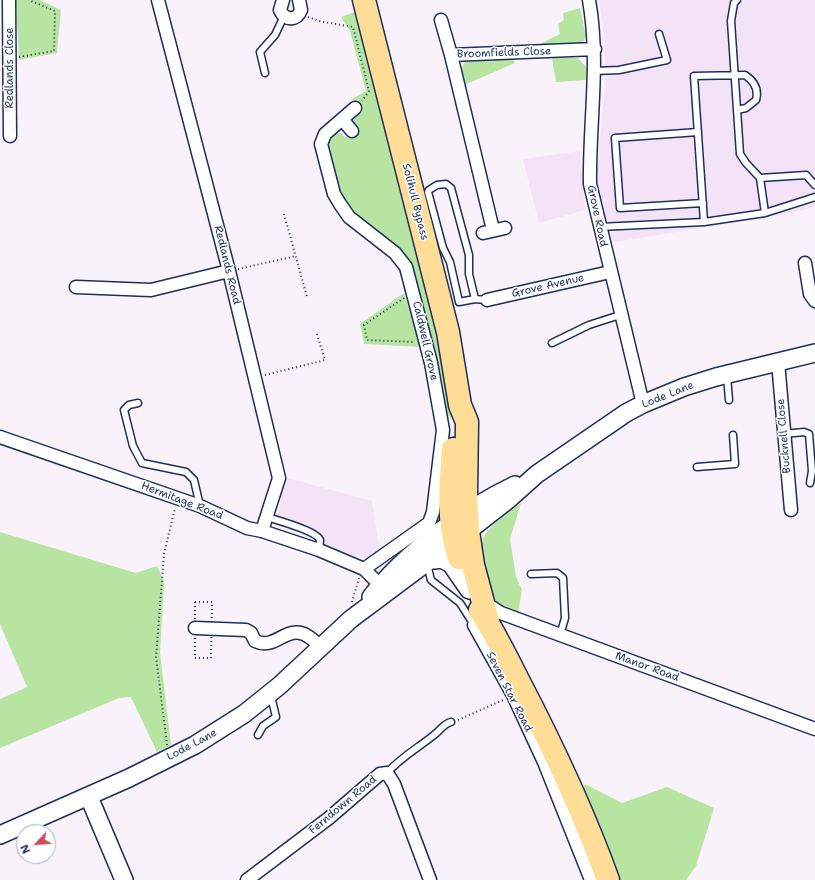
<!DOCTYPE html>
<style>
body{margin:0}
#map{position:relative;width:815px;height:880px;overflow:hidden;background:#faf2fb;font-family:"Shantell Sans",sans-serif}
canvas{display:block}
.north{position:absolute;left:16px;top:824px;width:40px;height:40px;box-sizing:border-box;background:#fff;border:1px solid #a4acbf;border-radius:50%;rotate:244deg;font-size:11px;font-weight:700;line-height:16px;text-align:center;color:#1b2f5e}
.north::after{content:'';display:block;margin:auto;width:14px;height:18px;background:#d1495b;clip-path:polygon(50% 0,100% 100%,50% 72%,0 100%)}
</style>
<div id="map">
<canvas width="815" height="880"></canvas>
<div class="north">N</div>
</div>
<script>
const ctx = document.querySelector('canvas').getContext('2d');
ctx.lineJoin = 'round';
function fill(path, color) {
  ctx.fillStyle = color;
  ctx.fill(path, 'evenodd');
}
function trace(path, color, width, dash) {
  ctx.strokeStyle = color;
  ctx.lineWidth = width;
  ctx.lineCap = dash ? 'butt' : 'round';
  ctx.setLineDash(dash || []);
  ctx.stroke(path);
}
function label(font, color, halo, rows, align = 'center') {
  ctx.font = font + ' "Shantell Sans",sans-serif';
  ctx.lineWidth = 3;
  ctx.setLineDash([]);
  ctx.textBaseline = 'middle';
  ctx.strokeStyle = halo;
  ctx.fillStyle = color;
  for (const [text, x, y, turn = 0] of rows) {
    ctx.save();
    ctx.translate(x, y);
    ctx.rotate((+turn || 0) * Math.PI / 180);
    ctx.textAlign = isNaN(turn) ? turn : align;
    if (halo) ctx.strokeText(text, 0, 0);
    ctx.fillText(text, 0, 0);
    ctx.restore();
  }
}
const built = new Path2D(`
 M599 0H815V207L787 214 609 243 596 181 606 78 603 24Z
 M580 151 585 210 539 223 523 159Z
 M284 477 372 501 380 550 368 558 323 547 325 536 278 517Z`);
const green = new Path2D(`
 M16 0H40L61 10 57 53 19 60Z
 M580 8 586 36 583 43 577 46H536L560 34 558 24 564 20 563 13Z
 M360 10 448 360 451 417 445 415 418 284 406 255 353 215 334 182 326 150 330 140 337 133H342L345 138 356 131 351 123 362 111 352 99 366 91 350 31 341 17Z
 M512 55 515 63 464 85 460 70 466 61 475 57Z
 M552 58H578L587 68V80L556 82Z
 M404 293 421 347 364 344 360 324Z
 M521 503 510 539 516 577 522 590 518 613 490 599C486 587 480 573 479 560 475 533 503 517 521 503Z
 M0 532 136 573 157 566 164 581 160 653 171 745 157 752 131 697 119 698 0 748V699L27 687 0 624Z
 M585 784 622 803 667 787 714 808 696 866 686 880H617L583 789Z`);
const path = new Path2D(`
 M308 17 319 21 353 27 369 91 362 101
 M19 57 54 51 55 11 29 0
 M284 214 307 297
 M238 269 296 256
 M404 298 364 325 367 340 415 342
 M265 375 325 360 317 334
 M195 602H212L211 658H195Z
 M352 602 359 578
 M458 720 503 700
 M167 745 156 657 164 554 175 508`);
const lane = new Path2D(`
 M737 0 734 3 731 21 740 154 746 163 760 178 765 213
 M595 71 619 70 667 60 659 34
 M265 73 260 52 275 35 284 16
 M698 132 615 138 620 208 703 203
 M760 178 806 175 815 185
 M704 222 694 76 745 75C754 81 759 89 756 100L746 108 737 110
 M599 227 704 222 765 213 815 197
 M475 299 469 274V255L451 188 446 184 437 185 429 190 428 192 443 248 450 262 459 302 475 299 487 300
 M552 343 589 325 620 315
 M727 376 729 400
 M138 403 129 405 124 410 133 446 142 463 186 472 194 480 200 506
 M784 434 804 432 809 434 812 471 810 483
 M697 467 735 464 733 435
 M267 517C276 520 317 531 320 540 320 543 319 547 319 550
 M427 564 431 580 460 603 474 625
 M531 574 557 573 563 578 565 618 560 635
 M258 735 263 726 276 717 271 696
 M387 773C401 757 418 748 434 735 441 730 443 724 451 722`);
const street = new Path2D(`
 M9 0 10 136
 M158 0 229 271 279 478 262 531
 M283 0 280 10C285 21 297 21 301 10L299 0
 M589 0C600 62 589 122 590 184L643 404
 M441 20 451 55
 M355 108 325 134 321 144 334 194 340 204 349 217 395 253 406 267 431 363 443 430 433 512 429 523 364 569
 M342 119 352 131
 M493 230 451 55 595 49
 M483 233 505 228
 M805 263 810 294 815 301
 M76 287 151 290 229 271
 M487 300 610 272
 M778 362 791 510
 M0 437 200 506 247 528 262 531 319 550 364 569 380 585
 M484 602 501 613 815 729
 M474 625 513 695 544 762 591 880
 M195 628 246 630 251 633 255 641C281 653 289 611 321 648
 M247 880 329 818 380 774 387 773 394 784 430 880`);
const secondary = new Path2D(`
 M434 560 442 559 451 564 469 590
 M371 597C404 554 466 508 515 485
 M89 797 124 880
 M0 835 129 778 195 745 244 714 279 686 351 619 454 542 509 499 537 474 626 413 643 404 684 387 716 377 815 353`);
const highway = new Path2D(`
 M364 0 448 332 460 405 467 422 466 494 468 531 473 565 488 621
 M453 449C450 485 447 523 459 558
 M480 610C494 632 506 656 518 680 552 745 583 811 608 880`);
const streetNames = [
 ["Broomfields Close",504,53,-2],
 ["Redlands Close",10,68,-90],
 ["Solihull Bypass",415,202,76],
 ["Grove Road",597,216,78],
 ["Redlands Road",227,265,76],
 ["Grove Avenue",548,286,-13],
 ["Caldwell Grove",425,341,77],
 ["Lode Lane",668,395,-22],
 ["Bucknell Close",784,436,-95],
 ["Hermitage Road",182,501,21],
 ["Manor Road",647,667,20],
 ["Seven Star Road",509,692,63],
 ["Lode Lane",192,745,-28],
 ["Ferndown Road",343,805,-40]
];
fill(built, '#f4e3f6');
fill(green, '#b8e4a1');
trace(lane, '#1b2f5e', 9);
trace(street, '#1b2f5e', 15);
trace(secondary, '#1b2f5e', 20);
trace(highway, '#1b2f5e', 25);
trace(path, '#1b2f5e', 2, [1, 3]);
trace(lane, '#fff', 6);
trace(street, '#fff', 12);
trace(secondary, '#fff', 17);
trace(highway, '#ffdd96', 22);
label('11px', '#1b2f5e', '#fff', streetNames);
</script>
